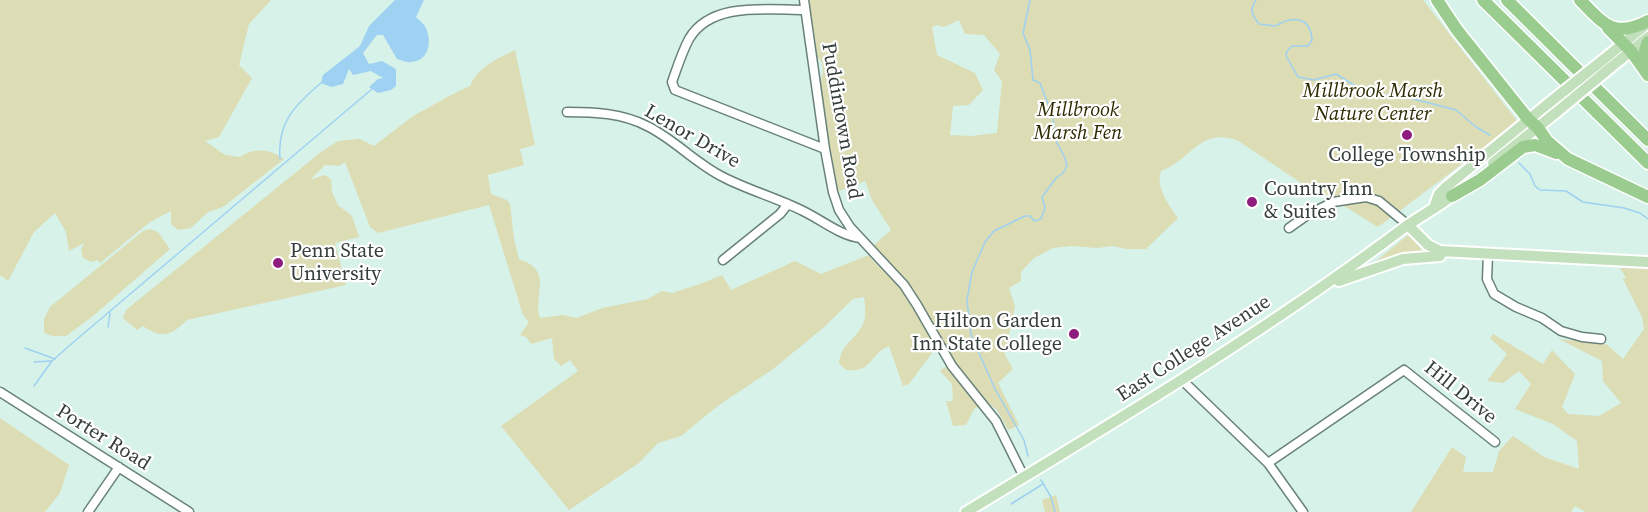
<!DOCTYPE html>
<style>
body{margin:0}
canvas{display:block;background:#d7f2e8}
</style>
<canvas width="1648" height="512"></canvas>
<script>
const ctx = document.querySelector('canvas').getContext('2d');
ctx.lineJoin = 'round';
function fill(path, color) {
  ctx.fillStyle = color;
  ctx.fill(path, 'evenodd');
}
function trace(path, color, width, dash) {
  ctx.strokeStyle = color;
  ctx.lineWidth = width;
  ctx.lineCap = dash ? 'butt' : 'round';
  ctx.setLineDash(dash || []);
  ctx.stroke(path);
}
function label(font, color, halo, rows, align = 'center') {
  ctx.font = font + ' "Source Serif 4",serif';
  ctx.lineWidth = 4.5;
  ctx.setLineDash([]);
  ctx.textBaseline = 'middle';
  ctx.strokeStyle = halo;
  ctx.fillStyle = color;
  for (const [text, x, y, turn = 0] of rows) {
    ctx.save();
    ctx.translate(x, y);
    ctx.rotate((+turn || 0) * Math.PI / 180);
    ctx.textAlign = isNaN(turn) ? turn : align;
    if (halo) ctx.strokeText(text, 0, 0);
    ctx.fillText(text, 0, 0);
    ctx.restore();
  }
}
const green = new Path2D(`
 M0 0H271L249 24 239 65 252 78 219 137 205 141 225 155 240 157C254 147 271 149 284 159L223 207 208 212 191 228 178 230 171 224V211L150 222 100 263 98 260 91 262 83 258 81 250 84 243 69 251 66 232 55 213 34 232 8 281 0 275Z
 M809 0H1423L1518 122 1378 227 1317 189 1313 191 1237 140C1198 128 1192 160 1161 171 1155 187 1169 205 1178 218L1146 249H1127L1113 246 1097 248 1072 246 1053 248 1034 258 1021 272V281L1009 288 1015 306 1005 355 1013 369 998 383 1019 425 1008 430 997 410 987 402 974 409 966 425 953 426 946 401H953L952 384 940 371 952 362C933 318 907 279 874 245L891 230 872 200 865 181 852 187 838 191 829 154 820 84 823 73 822 63 815 54ZM959 20 965 34 984 35 1000 54 994 70 1002 81 997 133 971 136 950 135 953 106 969 105 983 90 975 73 937 55 932 27 937 25 944 27Z
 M515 50 535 145 520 149 524 165 488 175 491 194 507 200 510 204 514 239 519 259C554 271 533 292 540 318L562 315 577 318 602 308 648 299 662 291 672 293 703 283 722 275 731 290 795 261 821 274 869 255C876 266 887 273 896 282 913 300 924 327 935 349L909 384 903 386 889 346C869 354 873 373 846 370L839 363C841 344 854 341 862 326 867 317 865 307 864 297L853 299 823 328 773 369 719 405 681 436 658 443 639 463 569 510 501 426 578 371 570 360 561 366 554 359 552 338 531 344 526 337 520 335 529 322 523 315 489 205 378 233 370 227 345 162 339 166 325 165 310 180 324 175 331 179 332 192 338 205 352 216 359 237 335 243 346 285 187 320C171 335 163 340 143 326L137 330 123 318 126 310 321 152 338 141 360 139 374 146 413 116 451 95 470 86C478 67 497 59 515 50Z
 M150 229 158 232 170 249 93 316 66 336H52L44 333V319L50 307 143 231Z
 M1408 235 1423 251 1375 262Z
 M1620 268 1648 269V512H1586L1575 506 1571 512H1411L1452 447 1466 457 1463 472H1493L1499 451 1513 436 1544 457 1579 469 1577 441 1553 424 1515 409 1531 384 1519 371 1503 383 1487 381 1507 354 1490 338 1493 334 1543 364 1552 350 1575 374 1562 407 1568 414 1599 416 1621 403 1603 381 1602 361 1559 339 1606 344 1623 359 1644 329 1642 317 1623 279 1626 278Z
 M0 418 69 465 60 493 45 512H0Z
 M1056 495 1060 512H1045L1042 500Z`);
const water = new Path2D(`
 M395 0H424L416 17C419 20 424 24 426 28 432 42 429 61 411 62 407 63 401 60 397 59L383 35H377L363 53 369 64 382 61 396 69V86L391 90 378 93 369 87 378 79 383 78 371 71 353 75 349 69 343 84 331 87 321 83 323 75 360 46 369 26Z`);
const stream = new Path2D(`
 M1256 0C1249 10 1252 15 1259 24L1276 26C1292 15 1311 17 1312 40L1308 46H1292L1287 51 1286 56 1298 77 1314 80 1336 74 1357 87 1378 95 1402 96 1456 110 1476 127 1490 135
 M280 159C277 122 295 105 321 83
 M1519 163 1530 174 1535 186 1540 190 1566 191 1583 202 1624 208 1640 213 1648 219
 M108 327 110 313
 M25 348 55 359
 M34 362 51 361
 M34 386 52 361 70 345 372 89
 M1028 456 1024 440 995 389 971 335 967 300 972 272 985 242 994 231 1025 216H1030L1034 221 1041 219 1045 208 1042 197 1056 178 1063 173 1067 166 1065 158 1055 139 1053 117 1040 83 1033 80 1030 50 1023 33 1030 0
 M1041 480 1051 497 1055 512
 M1011 504 1043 484`);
const minor = new Path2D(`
 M804 0 825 149 833 192 839 210 850 227 904 285 917 305 952 366 996 421 1024 477
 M805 10C768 10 711 1 689 39 682 52 677 68 672 82L675 90 825 149
 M567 112C594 112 622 113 647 126 674 139 695 163 723 177 748 190 777 198 803 211 822 220 839 235 860 238
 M1289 228 1306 216 1333 202 1366 197 1379 201 1408 225
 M1488 255 1487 279 1494 294 1516 307 1542 318 1561 331 1582 337 1601 339
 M723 260 780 214 788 204
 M1182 380 1268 463 1303 512
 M0 392 189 512
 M1268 463 1404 370 1495 442
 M88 512 119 467`);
const major = new Path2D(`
 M1603 60 1648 23
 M1610 68 1648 37
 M1493 163 1558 111
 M1435 205 1439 194 1446 187 1549 103
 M1408 225 1428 245 1440 251 1648 262
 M1339 281 1403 259 1440 256
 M966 512C1115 422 1265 332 1405 227 1422 215 1441 205 1457 192`);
const highway = new Path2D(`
 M1437 0 1457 30 1528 119 1538 128 1547 141 1568 159 1648 197
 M1483 0 1648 163
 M1507 0 1648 140
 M1580 0C1604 24 1613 39 1648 21
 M1608 28 1631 51 1648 75
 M1648 42 1645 50 1648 65
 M1452 196 1480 180 1523 147 1535 145 1556 153`);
const majorBridge = new Path2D(`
 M1549 103 1603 60
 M1558 111 1610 68`);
const markers = [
 [1407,135,6,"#8e1c7d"],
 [1252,202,6,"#8e1c7d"],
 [278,263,6,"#8e1c7d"],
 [1074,334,6,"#8e1c7d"]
];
const parkNames = [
 ["Millbrook Marsh",1373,92],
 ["Nature Center",1373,115],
 ["Millbrook",1078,111],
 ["Marsh Fen",1078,134]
];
const streetNames = [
 ["Puddintown Road",841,121,80],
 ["Lenor Drive",692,137,30],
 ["East College Avenue",1194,349,-33],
 ["Hill Drive",1460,393,39],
 ["Porter Road",103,438,32]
];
const poiNames = [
 ["College Township",1407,156,"center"],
 ["Country Inn",1264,190],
 ["& Suites",1264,213],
 ["Penn State",290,252],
 ["University",290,275],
 ["Hilton Garden",1062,322,"right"],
 ["Inn State College",1062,345,"right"]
];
fill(green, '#dcdcb5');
fill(water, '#9ed1f2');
trace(stream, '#9ed1f2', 1.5);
trace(minor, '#698279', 11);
trace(major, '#fff', 14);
trace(highway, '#fff', 15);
trace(minor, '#fff', 8);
trace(major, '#c3e0bc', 10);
trace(highway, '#9bcc8f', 12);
trace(majorBridge, '#fff', 14, []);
trace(majorBridge, '#c3e0bc', 10);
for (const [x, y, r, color] of markers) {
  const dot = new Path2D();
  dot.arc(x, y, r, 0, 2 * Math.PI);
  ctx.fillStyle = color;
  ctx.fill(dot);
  trace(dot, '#fff', 2);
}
label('italic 20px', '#2c2b00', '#fff', parkNames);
label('20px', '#353f3c', '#fff', streetNames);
label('20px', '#353f3c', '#fff', poiNames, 'left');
</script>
